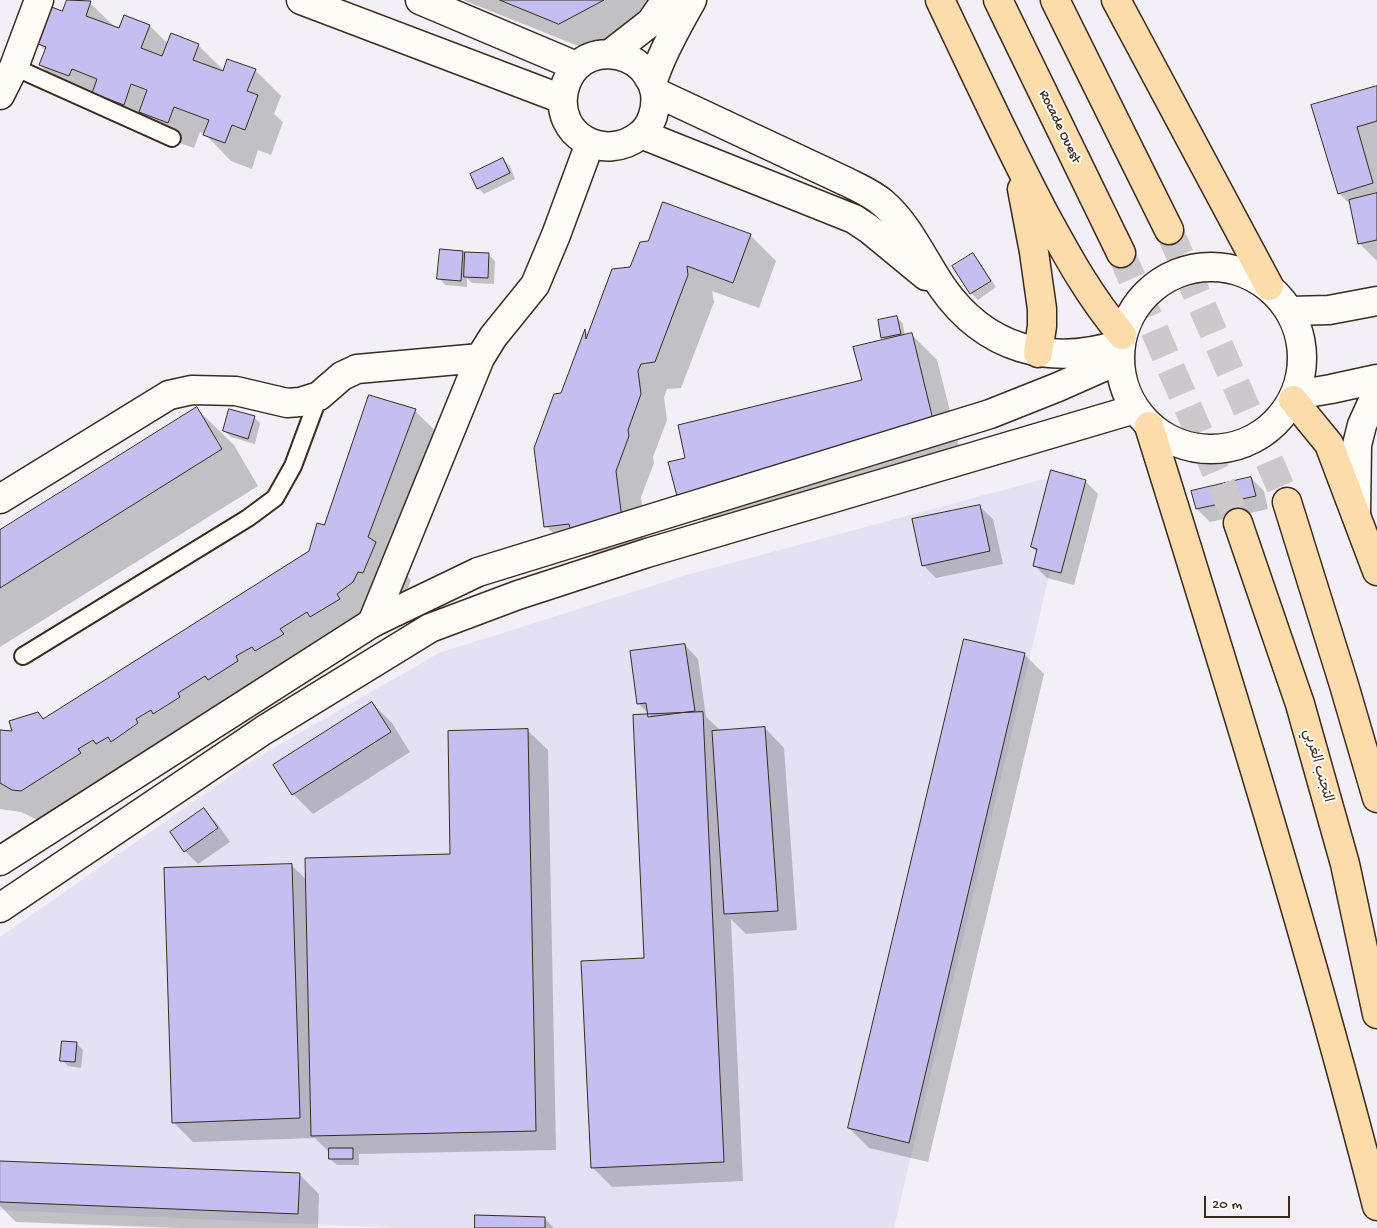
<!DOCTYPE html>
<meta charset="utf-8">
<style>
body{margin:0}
#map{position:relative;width:1377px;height:1228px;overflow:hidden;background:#f2f0f6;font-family:"Gochi Hand",sans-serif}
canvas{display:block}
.scale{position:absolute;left:1204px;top:1196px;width:86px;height:22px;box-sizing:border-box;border:2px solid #3b2a1e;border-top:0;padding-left:6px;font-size:15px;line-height:18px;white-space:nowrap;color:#3b2a1e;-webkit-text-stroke:4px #fdfcf7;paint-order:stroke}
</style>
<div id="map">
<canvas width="1377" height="1228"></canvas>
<div class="scale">20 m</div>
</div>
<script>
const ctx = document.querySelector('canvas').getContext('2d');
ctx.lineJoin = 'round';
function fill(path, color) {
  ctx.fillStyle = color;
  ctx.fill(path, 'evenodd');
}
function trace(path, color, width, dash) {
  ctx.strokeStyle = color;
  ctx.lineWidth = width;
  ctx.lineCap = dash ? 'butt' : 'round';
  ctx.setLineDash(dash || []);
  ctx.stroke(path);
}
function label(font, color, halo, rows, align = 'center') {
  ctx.font = font + ' "Gochi Hand","Playpen Sans Arabic",sans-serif';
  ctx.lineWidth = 4;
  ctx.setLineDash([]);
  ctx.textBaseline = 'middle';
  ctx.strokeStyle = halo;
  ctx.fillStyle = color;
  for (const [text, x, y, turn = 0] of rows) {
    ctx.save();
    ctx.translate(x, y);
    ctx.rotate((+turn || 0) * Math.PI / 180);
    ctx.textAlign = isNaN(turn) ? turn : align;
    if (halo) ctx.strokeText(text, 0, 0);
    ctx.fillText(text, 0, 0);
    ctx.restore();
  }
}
const built = new Path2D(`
 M1074 471 894 1228H397L0 1210V937L256 758 439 653 683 576Z`);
const shadow = new Path2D(`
 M68 0H83L90 3 116 28 150 26 168 44 198 45 224 71 255 70 281 96 274 114 283 122 271 155 258 150 252 169 231 161 205 134 200 132 194 148 166 138 66 91 40 65 46 51 37 42 63 13Z
 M463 0H654L648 17 586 49Z
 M1377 87V261L1359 243 1351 205 1339 193 1313 106Z
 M503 160 510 166 515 179 484 194 478 188Z
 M750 235 776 261 759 308 712 291 714 302 681 388 667 389 664 397 667 420 653 457 654 463 641 497 648 553 598 559 589 550 572 552 546 526 562 394 586 332 589 335 631 268Z
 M463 252 466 256 489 255 495 261 494 284 472 283 467 278V287L445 285 439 278Z
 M973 255 979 261 996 287 978 300 971 293 954 267Z
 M897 317 903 324 905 336 911 334 937 360 961 454 839 488 704 521 678 495 687 459 863 381 886 340 882 337Z
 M197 409 234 445 258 486 0 647V532Z
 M415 411 452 447 404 573 411 580 400 609 50 826 21 812 0 809V731L13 732 38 713 45 720 310 552 325 527Z
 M254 417 260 423 255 444 231 437 224 431Z
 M1251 478 1264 491 1268 509 1210 522 1197 509 1193 492Z
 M1085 481 1098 494 1074 585 1047 578 1034 565 1037 552 1032 547Z
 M979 506 993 519 1003 564 936 578 923 565Z
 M685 645 698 659 706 717 721 731 765 728 784 748 797 930 746 934 731 919 743 1181 612 1187 592 1167 645 959 651 716 639 704Z
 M1024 654 1044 674 928 1162 869 1148 849 1128Z
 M372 703 392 723 410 752 313 814 293 794Z
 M528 731 548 750 556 1150 359 1154V1165H337L330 1159V1153L315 1138 193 1142 173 1122 291 865 307 880 452 856Z
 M204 810 217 823 230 842 198 864 185 851Z
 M77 1044 83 1050 81 1068 68 1066 62 1060Z
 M0 1162 299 1174 319 1194 318 1228H179L16 1222 0 1206Z
 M545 1219 554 1228H476Z`);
const building = new Path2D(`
 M67 0 91 1 86 16 119 28 124 15 150 25 141 48 162 56 171 33 199 44 193 60 223 71 227 59 256 69 247 91 258 95 245 130 232 125 225 143 203 135 209 120 174 107 168 123 139 112 147 90 131 84 124 105 92 93 97 79 72 69 69 76 39 65 46 47 36 43 49 6 62 11Z
 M500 0H604L559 24Z
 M1377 86V121L1357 127 1373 183 1338 194 1311 105Z
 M503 158 510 173 477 189 470 174Z
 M1377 193V240L1358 244 1349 200Z
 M663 202 751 234 733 283 687 266 688 275 655 362 641 364 638 371 641 394 628 430 629 436 616 471 623 527 571 534 569 524 544 527 534 448 554 394 561 393 585 329 586 339 612 269 630 267 640 242 648 241Z
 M440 249 463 251 461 281 437 279Z
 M465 252 489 253 488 278 464 277Z
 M973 253 991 281 970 294 952 266Z
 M897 316 901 334 881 338 878 320Z
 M912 333 935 428 813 462 677 496 668 462 685 458 678 425 862 380 853 347Z
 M369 395 416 409 368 537 376 542 363 573 358 572 353 582 337 594 340 599 310 617 307 612 280 629 284 634 255 651 252 647 236 656 238 661 208 680 205 676 178 693 180 697 153 714 151 710 136 719 138 723 111 742 108 737 96 744 93 740 78 749 81 753 21 791 12 790 0 783V730L12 731 9 721 38 712 43 719 309 551 317 523 324 525Z
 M197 407 222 449 0 588V530Z
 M229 409 255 416 248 439 223 431Z
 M1051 470 1086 480 1061 573 1033 566 1037 549 1031 547Z
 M1251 477 1256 496 1196 509 1191 491Z
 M980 505 990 551 922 566 912 519Z
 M964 639 1025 653 909 1143 848 1128Z
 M685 644 695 711 648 717 646 703 637 704 630 651Z
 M372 702 391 732 292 795 273 765Z
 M703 712 724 1162 591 1168 581 961 644 958 633 715Z
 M765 727 778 911 724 914 712 731Z
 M528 729 536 1131 311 1136 305 858 450 854 448 731Z
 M204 808 218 828 184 852 170 832Z
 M292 864 300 1118 172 1123 164 868Z
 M62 1041 77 1042 75 1062 60 1061Z
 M329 1148H353V1159H329Z
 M0 1161 300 1173 298 1214 0 1202Z
 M475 1215 545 1217V1228H475Z`);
const highwayTunnel = new Path2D(`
 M1169 230 1287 502
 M1121 253 1238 523`);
const lane = new Path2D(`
 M14 67 172 138
 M23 656 248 518 275 498 293 466 319 396`);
const street = new Path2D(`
 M0 95 14 67 39 0
 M0 499 169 395 192 390 236 391 287 403 300 402 319 396 342 376 357 369 480 358 493 337 535 285 556 235 590 143
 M372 623 480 358`);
const secondary = new Path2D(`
 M301 0 562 99
 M420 0 576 66
 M610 54 651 22 666 0
 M652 83C649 78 646 72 642 68 624 51 594 49 576 67 570 73 566 82 564 90 554 136 605 163 640 135 652 126 657 108 655 93 655 90 652 86 653 83 653 79 655 75 656 72 665 47 679 23 692 0
 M655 92 847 182C859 188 873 194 883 203 908 224 924 261 942 287 985 349 1050 367 1120 344
 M641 134 854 219 869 229 926 276
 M1120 358a91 91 0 1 1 182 0a91 91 0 1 1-182 0Z
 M1290 311 1329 310 1377 301
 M1296 395 1331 389 1377 379
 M1356 513 1357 445 1362 425 1377 392
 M0 861 372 623 478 572 990 414 1058 387 1119 360
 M0 908 264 730 430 628 518 595 647 553 1135 409`);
const highway = new Path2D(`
 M940 0C974 71 1007 143 1044 213 1068 257 1089 296 1122 335
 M998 0 1121 253
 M1055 0 1169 230
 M1116 0 1269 286
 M1022 189 1034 252 1042 309V326L1038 353
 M1293 400 1329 444 1377 571
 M1149 426C1230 685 1310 944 1377 1206
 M1287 502 1344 685 1377 798
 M1238 523 1300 704 1345 864 1377 1014`);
const streetNames = [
 ["Rocade Ouest",1059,127,64],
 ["التجنب الغربي",1317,766,74]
];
fill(built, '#e4e1f4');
fill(shadow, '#0003');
fill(building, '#c5bef0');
trace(building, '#3b2a1e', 1);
trace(highwayTunnel, '#cdc8cb', 28, [28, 14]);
trace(lane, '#3b2a1e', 20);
trace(street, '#3b2a1e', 31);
trace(secondary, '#3b2a1e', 31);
trace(highway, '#3b2a1e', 31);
trace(lane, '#fdfcf7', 16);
trace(street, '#fdfcf7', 28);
trace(secondary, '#fdfcf7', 28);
trace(highway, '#fddcac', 28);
label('14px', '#3b2a1e', '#fdfcf7', streetNames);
</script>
